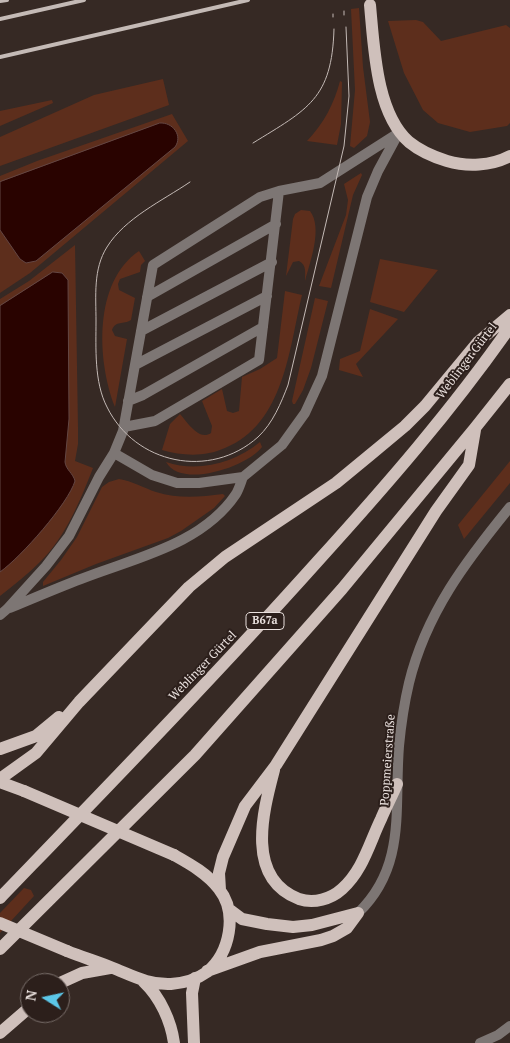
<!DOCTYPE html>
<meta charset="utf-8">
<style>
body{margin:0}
#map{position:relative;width:510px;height:1043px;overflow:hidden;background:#362924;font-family:"PT Serif",serif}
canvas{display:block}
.north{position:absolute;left:20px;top:973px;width:50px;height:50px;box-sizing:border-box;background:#2c1f1b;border:1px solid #786d69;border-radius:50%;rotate:280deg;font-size:14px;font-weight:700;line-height:20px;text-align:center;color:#eae1de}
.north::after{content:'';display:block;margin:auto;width:18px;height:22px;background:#5cc7e8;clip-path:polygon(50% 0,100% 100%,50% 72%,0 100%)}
</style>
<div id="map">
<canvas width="510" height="1043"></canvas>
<div class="north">N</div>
</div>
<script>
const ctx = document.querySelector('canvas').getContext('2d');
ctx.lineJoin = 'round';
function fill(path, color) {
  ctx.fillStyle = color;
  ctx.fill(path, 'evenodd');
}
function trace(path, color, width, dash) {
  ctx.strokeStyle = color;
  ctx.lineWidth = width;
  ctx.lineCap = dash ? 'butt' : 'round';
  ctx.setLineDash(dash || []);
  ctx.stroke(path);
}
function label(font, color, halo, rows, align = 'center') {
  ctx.font = font + ' "PT Serif",serif';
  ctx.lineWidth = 4;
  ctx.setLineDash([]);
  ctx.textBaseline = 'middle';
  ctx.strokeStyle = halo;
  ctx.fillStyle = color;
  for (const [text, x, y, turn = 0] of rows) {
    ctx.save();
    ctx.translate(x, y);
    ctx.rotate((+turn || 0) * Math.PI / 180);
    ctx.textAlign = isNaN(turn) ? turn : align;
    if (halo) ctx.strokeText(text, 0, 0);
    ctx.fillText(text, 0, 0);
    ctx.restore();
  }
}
const green = new Path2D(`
 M359 8 363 67 370 122 367 136 354 148 350 146 355 90 351 9Z
 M416 20 423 22 441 41 506 25 510 28V123L507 126 470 132 438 123 423 110 404 73 388 21Z
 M163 79 169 105 0 166V137L94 95Z
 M340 81 342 82 341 124 337 145 307 141C324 123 334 104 340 81Z
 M52 100 53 103 0 126V111Z
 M172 114 188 141 30 273 0 293V176L37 161Z
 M361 173 362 175 353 195 331 288 319 286 346 215 348 200 344 184Z
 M301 210 310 211C323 228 310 262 305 281 305 273 307 265 299 261L293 262 286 276 293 219 295 214Z
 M75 245 78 428V444L75 461 93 468C80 501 66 536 41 561 28 574 14 585 0 596V299L29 281Z
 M139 251 145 261 141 265 140 272 120 279 118 284 119 290 135 298 131 320C123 325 116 320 112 330L115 336 127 339 115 407C97 361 93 282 139 251Z
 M380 259 438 270 404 312 370 302Z
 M285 291 302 295C289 349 284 424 225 448 205 457 183 456 162 450L170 424 180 414C188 423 199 441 211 433L212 426 202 401 222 389 227 411 233 413 239 411 242 377 260 369 277 358Z
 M315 298 328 301 311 368 303 390 295 404H293L292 401Z
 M370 309 398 319 356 364 363 377 339 370 340 359 360 351Z
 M260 442 262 447C247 467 181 489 166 462 198 473 234 463 260 442Z
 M510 461V483L464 539 458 525Z
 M119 479C132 481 144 488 156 492 178 499 200 497 223 494L225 496 214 508 181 531 168 538 96 564 43 586V582L61 560 77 537 102 487 109 482Z
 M24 888 31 890 34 896 0 933V913Z`);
const water = new Path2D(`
 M160 123C173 122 183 136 175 147L36 261 26 263 20 259 0 230V182Z
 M53 272 62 273 68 280 69 419 65 462C66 470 73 473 75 481 68 504 21 557 0 572V306Z`);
const service = new Path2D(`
 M147 297 276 224
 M141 331 272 262
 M135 365 267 296
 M128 401 143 395 263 327
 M124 427 155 421 259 360 279 191
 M114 453 152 475 177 483H199L243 477 282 445 305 413 322 376 367 197 378 171 398 134
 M10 608C34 598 57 588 81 579 134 558 202 545 236 494 239 489 241 482 243 477
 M0 615 7 609 46 566 69 536 99 477 114 453 123 431 153 265 260 197 279 191 320 183 400 132
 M480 1043 498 1035 510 1026`);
const tertiary = new Path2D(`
 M358 913C407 866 394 808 399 746 401 725 404 704 409 683 426 613 466 561 510 507`);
const primary = new Path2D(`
 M370 5C374 47 376 113 409 142 420 151 434 157 447 161 467 167 491 166 510 156
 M0 749 36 736 59 717
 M274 770C263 812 245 878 299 899 314 904 331 899 342 889 363 870 369 844 381 819 386 807 392 796 397 784
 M0 779 36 753 79 702 189 587 225 557 336 483 370 455 405 426 425 406 478 342 510 315
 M0 782 24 791
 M220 890 219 873 223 857 245 806 276 765 436 511 469 465 475 430
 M0 898C107 787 214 677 317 562 385 487 452 410 510 327
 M230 910 242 919 267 924 293 927 312 925 358 913
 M0 949 195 755 342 589 475 428 510 384
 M67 951C82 957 98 962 113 968 133 976 149 985 171 984 184 983 196 980 207 972 230 953 238 913 219 889 208 874 190 864 174 855
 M207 971 260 952 321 940 333 936 347 928 358 913
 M144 982C160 997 171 1021 174 1043
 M60 983 82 973 110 968
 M0 1033 30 1007
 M194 1043 192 993 195 978`);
const tram = new Path2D(`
 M344 11V15
 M333 14V17
 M253 143C308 109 332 99 334 29
 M190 182C162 201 125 218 107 247 93 269 96 296 96 321 96 348 94 382 107 407 135 464 210 480 258 437 273 423 281 403 288 385L344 146 349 96 346 27`);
const rail = new Path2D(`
 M0 1 7 0
 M0 19 84 0
 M0 57 248 0`);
const primaryBridge = new Path2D(`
 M24 791 174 855
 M0 923 67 951`);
const shields = [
 [265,621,38]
];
const shieldNames = [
 ["B67a",265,621]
];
const streetNames = [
 ["Weblinger Gürtel",467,361,-53],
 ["Weblinger Gürtel",203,666,-46],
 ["Poppmeierstraße",388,760,-86]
];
fill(green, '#5d2e1c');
fill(water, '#290300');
trace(water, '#634643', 1);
trace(service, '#7d7674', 10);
trace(tertiary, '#7d7674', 10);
trace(primary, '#cfc0bb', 12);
trace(tram, '#c4bab6', 1);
trace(rail, '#c4bab6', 4);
trace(primaryBridge, '#cfc0bb', 12);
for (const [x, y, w] of shields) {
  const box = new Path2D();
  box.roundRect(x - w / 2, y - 8.5, w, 17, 4);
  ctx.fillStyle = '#2c1f1b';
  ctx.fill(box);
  trace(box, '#eae1de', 1);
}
label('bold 11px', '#eae1de', null, shieldNames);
label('12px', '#eae1de', '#2c1f1b', streetNames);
</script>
